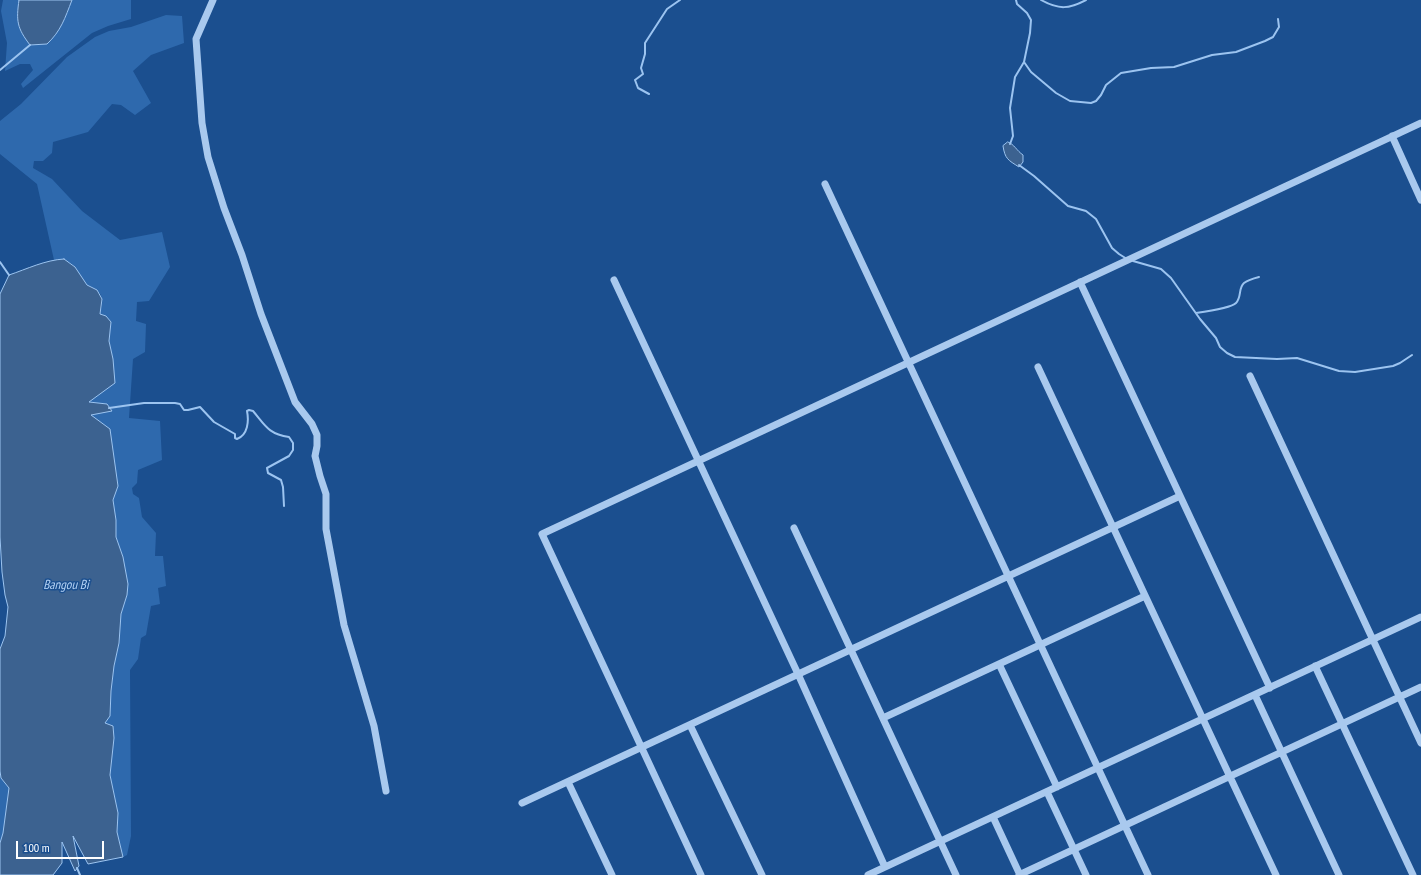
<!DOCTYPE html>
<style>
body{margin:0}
#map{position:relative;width:1421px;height:875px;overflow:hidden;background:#1b4f8f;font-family:"PT Sans Narrow",sans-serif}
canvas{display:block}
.scale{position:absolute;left:16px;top:841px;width:88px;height:18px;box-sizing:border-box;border:2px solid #fff;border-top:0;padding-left:5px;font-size:12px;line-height:14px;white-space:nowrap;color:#fff;-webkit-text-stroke:3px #1b4f8f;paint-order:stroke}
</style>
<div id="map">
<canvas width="1421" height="875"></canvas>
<div class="scale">100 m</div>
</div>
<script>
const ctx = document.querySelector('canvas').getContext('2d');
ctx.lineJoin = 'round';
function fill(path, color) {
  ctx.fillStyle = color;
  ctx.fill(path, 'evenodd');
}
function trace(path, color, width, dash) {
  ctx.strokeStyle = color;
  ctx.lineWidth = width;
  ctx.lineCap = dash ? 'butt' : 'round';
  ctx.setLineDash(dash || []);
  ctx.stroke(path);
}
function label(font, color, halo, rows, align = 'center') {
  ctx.font = font + ' "PT Sans Narrow",sans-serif';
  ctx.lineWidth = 3;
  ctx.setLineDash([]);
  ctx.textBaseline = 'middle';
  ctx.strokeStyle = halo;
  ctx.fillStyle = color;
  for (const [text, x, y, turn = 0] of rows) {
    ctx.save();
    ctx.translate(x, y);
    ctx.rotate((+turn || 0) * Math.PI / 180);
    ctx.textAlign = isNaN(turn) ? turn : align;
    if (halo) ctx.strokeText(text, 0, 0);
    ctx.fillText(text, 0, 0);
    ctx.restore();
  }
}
const green = new Path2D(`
 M3 0H19L17 17 47 44C61 31 65 18 72 0H131V19L108 26 92 33 23 88 21 84 33 70 30 64H20L5 71 7 43 1 11Z
 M166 15 182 16 184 43 151 55 133 71 151 103 135 115 121 105 112 104 88 132 53 142 52 153 43 161H34L33 168 52 179 82 211 120 240 162 232 170 267 149 301 137 302 136 321 146 324 145 352 133 359 129 418 160 421 162 460 138 470 137 483 132 488 133 494 139 498 142 517 156 533 155 556H163L166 586 158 588 160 604 151 606 146 635 141 638 138 659 130 670 131 836 127 855 123 857 117 832 118 813 110 775 114 738 113 726 105 723 110 716 111 691 114 666 119 643 121 614 127 595 123 557 116 537V520L113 500 118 486 90 415 111 410 106 404 88 402 113 359 109 341 111 322 106 316 100 314C101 309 103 302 102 298 99 288 91 290 86 284 75 271 77 259 54 260L37 184 0 154V121L21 104 67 57 95 37 109 31 131 27Z
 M0 771 1 778 9 788 3 833 0 843Z`);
const water = new Path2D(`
 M19 0H72C65 18 61 31 47 44L30 45C17 28 16 21 19 0Z
 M1008 142C1014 144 1017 151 1023 155V162L1019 167C1008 160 1005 159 1003 146Z
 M64 259 75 267 87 285 97 290 102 299 100 314 106 316 111 322 109 341 113 359 115 383 89 402 107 404 112 411 91 415 110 429 118 486 113 500 116 520V537L123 557 128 584 127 595 121 614 119 643 114 666 111 691 110 716 105 723 113 726 114 738 110 775 118 813 117 832 123 857 88 864 73 836 79 866 75 871 62 842V863L53 875H0V843L3 833 9 788 1 778 0 771V649L5 636 8 607 5 595 2 572 0 537V294L9 275C27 269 45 260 64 259Z`);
const stream = new Path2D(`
 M1041 0C1059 10 1069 9 1086 0
 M1024 62 1031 72 1056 93 1070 101 1091 103 1096 101 1101 95 1106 85 1121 73 1151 68 1174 67 1212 55 1236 52 1265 41 1273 37 1279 27 1278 19
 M0 70 30 45
 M649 94 638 88 635 80 643 74 641 68 645 54V43L667 9 680 0
 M1010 144 1013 136 1010 108 1015 77 1024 62 1030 33 1031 20 1027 13 1017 4 1016 0
 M1019 165 1034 176 1068 206 1086 211 1096 219 1112 248 1119 254 1127 259
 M1133 261 1161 269 1171 278 1200 319 1216 338 1220 347 1227 353 1235 357 1277 359 1297 358 1339 371 1355 372 1393 366 1400 363 1412 355
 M0 262 9 275
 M1196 313C1203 312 1231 308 1236 303 1242 297 1238 288 1244 283 1248 280 1255 278 1259 277
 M109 408 144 403H175L180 404 184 410H188L200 407 214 422 235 434V438L237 439C248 435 249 421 247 411L249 410 253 411C265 425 268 434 289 437L293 443V450L289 456 267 468 268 473 281 480 283 487 284 506
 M77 868 80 875`);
const minor = new Path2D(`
 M213 0 196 39 202 123 208 157 224 208 242 255 261 314 295 402 312 424 317 435V446L315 456 320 476 326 494V529L344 625 374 726 386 791
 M1392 136 1421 200
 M825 184 1148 875
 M614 280 798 674 885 867
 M1080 282 1270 688
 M1038 367 1276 875
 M1250 376 1421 743
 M794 528 956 875
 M999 664 1057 787
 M1315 666 1413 875
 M1255 695 1339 875
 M883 718 1145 596
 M690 725 762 875
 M568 782 612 875
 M1047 792 1086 875
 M522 803 1180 496
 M993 817 1020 875
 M701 875 542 534 1421 123
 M868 875 1421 617
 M1019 875 1421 687`);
const waterNames = [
 ["Bangou Bi",66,585]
];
fill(green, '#2e69ad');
fill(water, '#3c6290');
trace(water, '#9cc4f0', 1);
trace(stream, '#9cc4f0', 2);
trace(minor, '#a9c9ee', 7);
label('italic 13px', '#b5d3f5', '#1b4f8f', waterNames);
</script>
